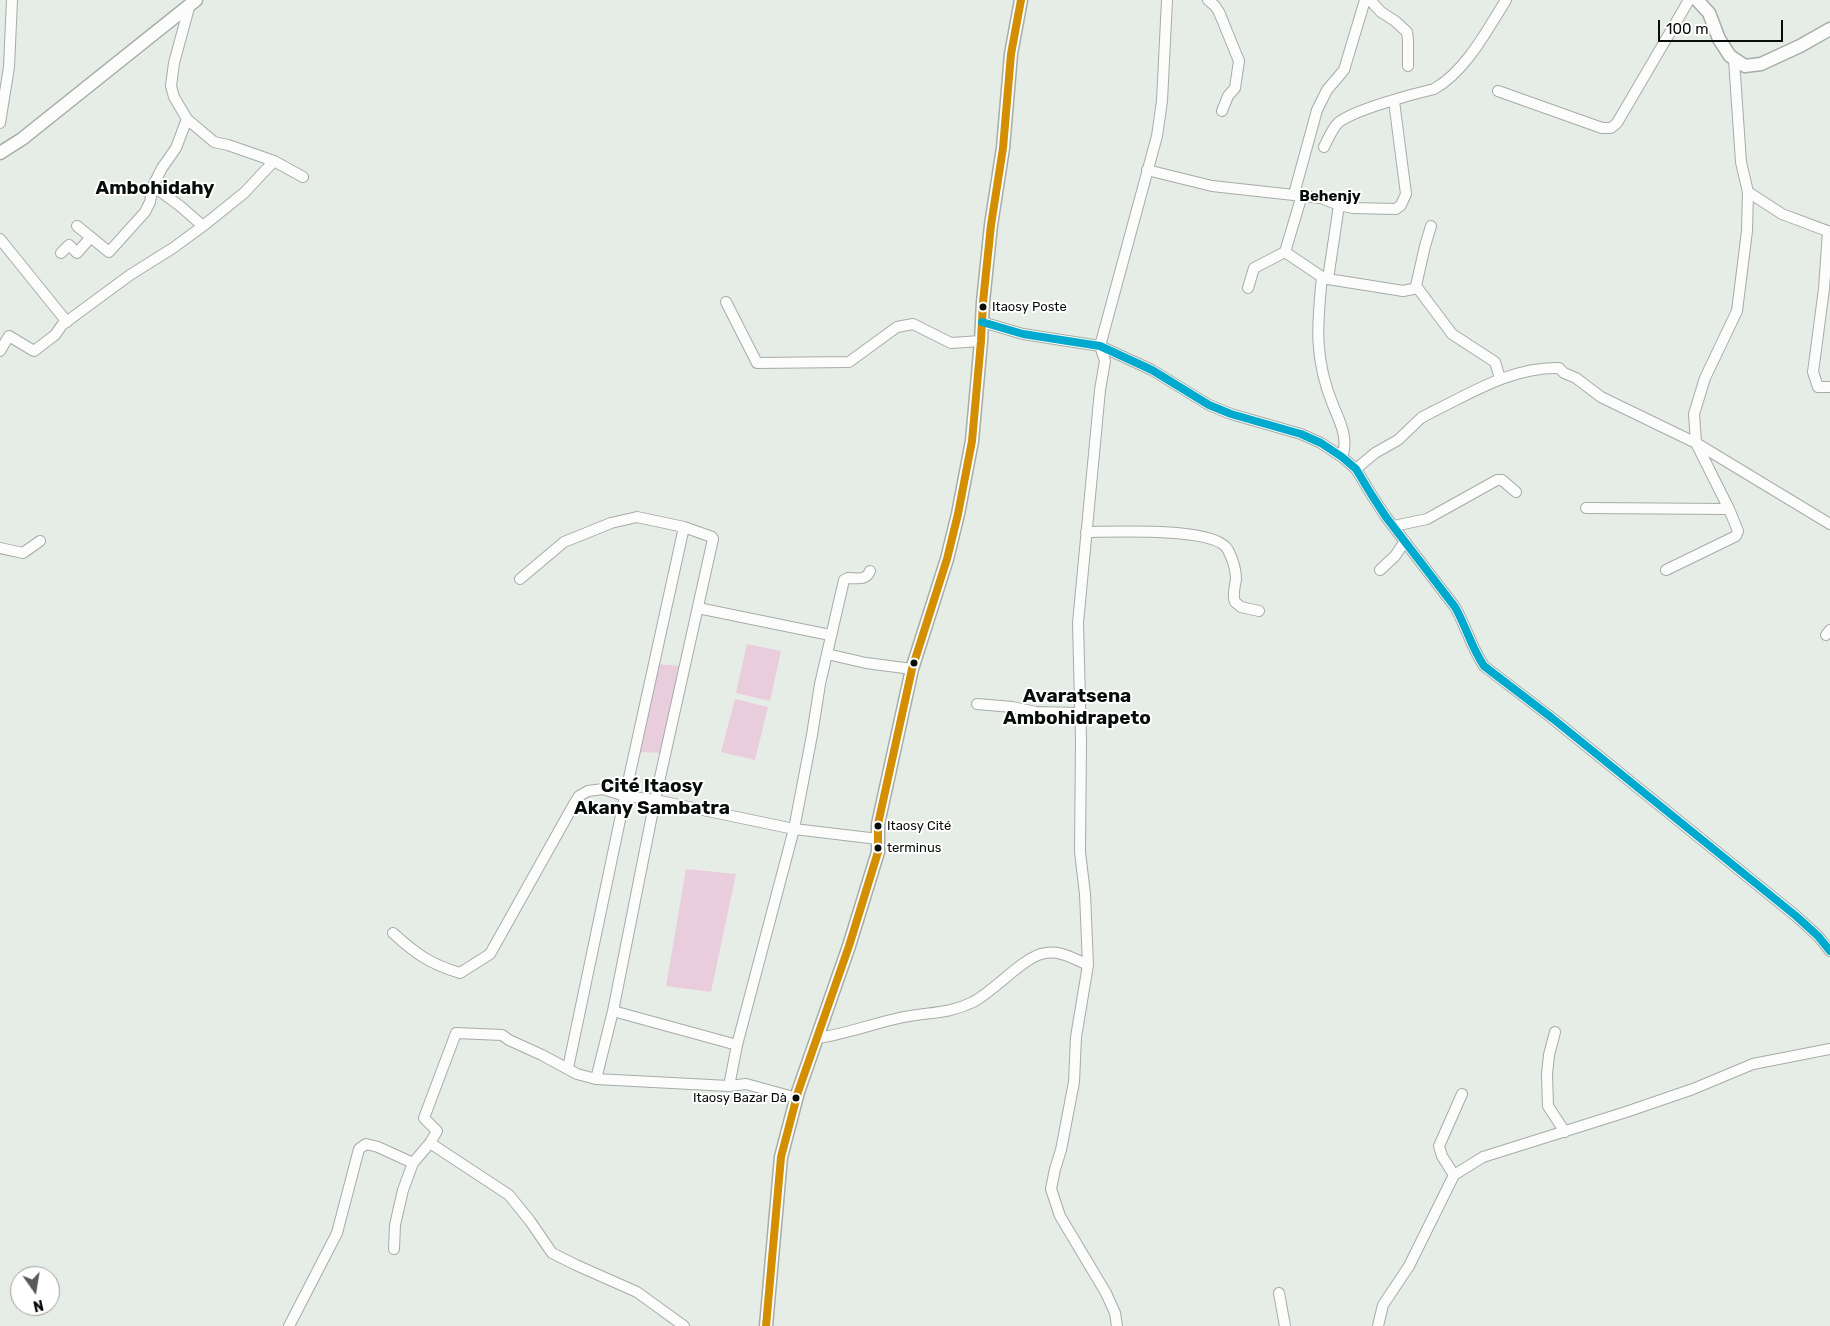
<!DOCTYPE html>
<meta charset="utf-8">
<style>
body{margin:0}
#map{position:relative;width:1830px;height:1326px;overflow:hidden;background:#e6ede6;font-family:Rubik,sans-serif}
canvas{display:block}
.north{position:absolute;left:10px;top:1266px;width:50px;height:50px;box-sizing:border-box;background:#fff;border:1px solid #9d9e9d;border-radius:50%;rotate:167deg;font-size:14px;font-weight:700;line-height:20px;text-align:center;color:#090d09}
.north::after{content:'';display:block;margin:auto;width:18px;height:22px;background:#565b56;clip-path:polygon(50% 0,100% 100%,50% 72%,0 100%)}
.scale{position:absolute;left:1658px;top:20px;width:125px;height:22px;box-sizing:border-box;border:2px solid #090d09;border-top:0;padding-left:6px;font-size:15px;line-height:18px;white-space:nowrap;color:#090d09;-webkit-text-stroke:4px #fff;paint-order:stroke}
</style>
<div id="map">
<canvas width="1830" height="1326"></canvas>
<div class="north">N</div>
<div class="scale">100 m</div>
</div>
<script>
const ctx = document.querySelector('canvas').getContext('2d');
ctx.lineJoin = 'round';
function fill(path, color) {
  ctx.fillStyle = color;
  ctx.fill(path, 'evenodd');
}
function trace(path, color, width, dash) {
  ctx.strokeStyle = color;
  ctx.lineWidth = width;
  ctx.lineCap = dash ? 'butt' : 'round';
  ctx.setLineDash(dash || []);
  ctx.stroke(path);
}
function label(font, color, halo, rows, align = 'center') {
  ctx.font = font + ' Rubik,sans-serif';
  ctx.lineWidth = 4;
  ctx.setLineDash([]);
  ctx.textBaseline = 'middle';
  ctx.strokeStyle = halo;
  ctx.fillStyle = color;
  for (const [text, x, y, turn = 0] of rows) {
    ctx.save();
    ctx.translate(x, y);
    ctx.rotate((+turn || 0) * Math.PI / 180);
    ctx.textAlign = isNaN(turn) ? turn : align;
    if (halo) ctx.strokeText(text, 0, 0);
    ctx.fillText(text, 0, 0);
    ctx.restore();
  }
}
const green = new Path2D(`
 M747 644 781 651 770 701 736 693Z
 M656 664 681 666 664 753 636 752Z
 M735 699 768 707 755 760 721 752Z
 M686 869 736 874 711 992 666 986Z`);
const minor = new Path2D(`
 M1208 0 1215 6 1219 12 1239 61 1235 88 1228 96 1222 111
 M1370 0 1381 12 1395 21 1407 32 1408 40V66
 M190 4 174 63 171 86 174 97 187 119 214 142 228 145 274 161
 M1734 60 1741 162 1748 192 1747 231 1737 311 1705 378 1694 414 1696 443 1830 524
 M1498 91 1602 128H1611L1617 123 1689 0
 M187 119 176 148 162 168 153 186 180 206 203 226
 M0 123 9 67 12 0
 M1324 147C1328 139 1332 129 1338 123 1353 110 1413 94 1434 89 1465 72 1488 29 1506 0
 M1147 170 1212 186 1321 198 1339 205 1353 208 1396 209 1401 205 1406 194 1394 101
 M1748 192 1782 214 1830 232
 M1294 194 1317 110 1327 90 1344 70 1365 0
 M77 226 109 252 145 212 150 202 153 186
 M1828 231 1824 289 1813 372 1818 387H1830
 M0 239 67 322
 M1285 252 1322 277
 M61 253 69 245 77 253 91 237
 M1328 279 1339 205
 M1416 286 1425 246 1431 226
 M1248 288 1254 268 1285 252 1302 195
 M726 302 757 363 849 362 897 327 913 324 951 343 981 341
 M982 322 1023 334 1100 346 1152 370 1209 405 1231 414 1301 434 1321 443 1342 457 1356 469 1371 494 1386 517 1455 607C1466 626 1471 647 1484 666L1552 718 1796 916 1818 936 1830 951
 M0 351 9 336 34 351 55 335 62 325 130 275 173 248 203 226 244 193 274 161 303 177
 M1342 457C1349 439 1340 422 1333 405 1314 359 1317 325 1322 277L1328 279 1403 291 1413 289 1416 286 1452 334 1495 362 1500 378
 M1356 469 1375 453 1398 440 1421 418 1432 412C1473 392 1512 367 1559 368L1564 373 1576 378 1601 397 1696 443 1729 509 1586 508
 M1394 526 1427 519 1497 480H1502L1516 492
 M1086 532C1111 532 1216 526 1228 550 1232 558 1236 570 1236 579 1235 587 1232 594 1235 602L1241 607 1259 611
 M0 548 23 553 40 541
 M1380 570 1395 556 1405 541
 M1666 570 1736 536 1738 531 1729 509
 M520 579 564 542 611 523 637 517 684 527 712 537 713 539 655 800 613 1011 596 1079
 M698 608 830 635
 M1826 635 1830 630
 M827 654 866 663 912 669
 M977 704 1012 707 1036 712 1081 713
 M393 933C416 954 430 964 460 973L490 954 574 804 579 796 588 791 603 789 625 796 655 800 794 829 878 839
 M613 1011 737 1045
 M1555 1032 1549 1055 1547 1074 1548 1106 1565 1132
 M818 1038C845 1034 869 1025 895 1019 924 1011 945 1016 973 1002 995 990 1021 960 1041 954 1059 949 1072 958 1088 965
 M568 1068 625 796 684 527
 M729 1086 737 1045 794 829 812 735 820 684 844 580 848 578C857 578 866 581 870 571
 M430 1143 509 1195 530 1221 552 1253 576 1265 637 1292 684 1326
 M1454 1175 1442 1156 1439 1146 1462 1094
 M394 1249 395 1225 403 1190 413 1163 430 1143 437 1131 424 1118 456 1033 502 1035 509 1040 542 1055 577 1074 596 1079 729 1086 746 1084 797 1098
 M1279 1293 1285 1326
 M289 1326 337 1233 359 1149 366 1144 378 1147 413 1163
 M1117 1326 1115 1313 1106 1293 1060 1216 1051 1189 1055 1169 1061 1150 1074 1082 1076 1037 1088 965 1085 894 1080 852 1081 739 1078 623 1100 390 1105 361 1100 346 1157 136 1162 101 1167 0
 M1378 1326 1383 1305 1409 1266 1454 1175 1483 1157 1626 1112 1693 1089 1753 1064 1830 1049`);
const tertiary = new Path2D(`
 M1697 0 1709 13 1719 39 1730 56 1745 66 1761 64 1800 46 1830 29
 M0 153 22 139 196 0
 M766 1326 781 1157 798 1092 849 946 878 852V824L912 669 947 559 958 514 972 441 981 341 983 302 991 225 1003 148 1011 54 1021 0`);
const bus1 = new Path2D(`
 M766 1326 781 1157 798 1092 849 946 878 852V824L912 669 947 559 958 514 972 441 981 341 983 302 991 225 1003 148 1011 54 1021 0`);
const bus2 = new Path2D(`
 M982 322 1023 334 1100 346 1152 370 1209 405 1231 414 1301 434 1321 443 1342 457 1356 469 1371 494 1386 517 1455 607C1466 626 1471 647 1484 666L1552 718 1796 916 1818 936 1830 951`);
const markers = [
 [983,307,4.5,"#090d09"],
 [914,663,4.5,"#090d09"],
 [878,826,4.5,"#090d09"],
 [878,848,4.5,"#090d09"],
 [796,1098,4.5,"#090d09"]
];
const busNames = [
 ["Itaosy Poste",992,307],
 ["Itaosy Cité",887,826],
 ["terminus",887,848],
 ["Itaosy Bazar Dà",787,1098,"right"]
];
const neighbourhoodNames = [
 ["Behenjy",1330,197]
];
const districtNames = [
 ["Ambohidahy",155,189],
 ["Avaratsena",1077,697],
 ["Ambohidrapeto",1077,719],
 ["Cité Itaosy",652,787],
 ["Akany Sambatra",652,809]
];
fill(green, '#e9cddd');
trace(minor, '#a6aca6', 12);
trace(tertiary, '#a6aca6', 15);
trace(minor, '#fbfcfb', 10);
trace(tertiary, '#fbfcfb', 12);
trace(bus1, '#d38f01', 8);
trace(bus2, '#00a9ce', 8);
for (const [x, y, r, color] of markers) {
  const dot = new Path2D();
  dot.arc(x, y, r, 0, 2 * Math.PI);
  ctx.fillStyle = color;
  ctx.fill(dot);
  trace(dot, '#fff', 2);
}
label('13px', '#090d09', '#fff', busNames, 'left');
label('bold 15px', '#090d09', '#fff', neighbourhoodNames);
label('bold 19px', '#090d09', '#fff', districtNames);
</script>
